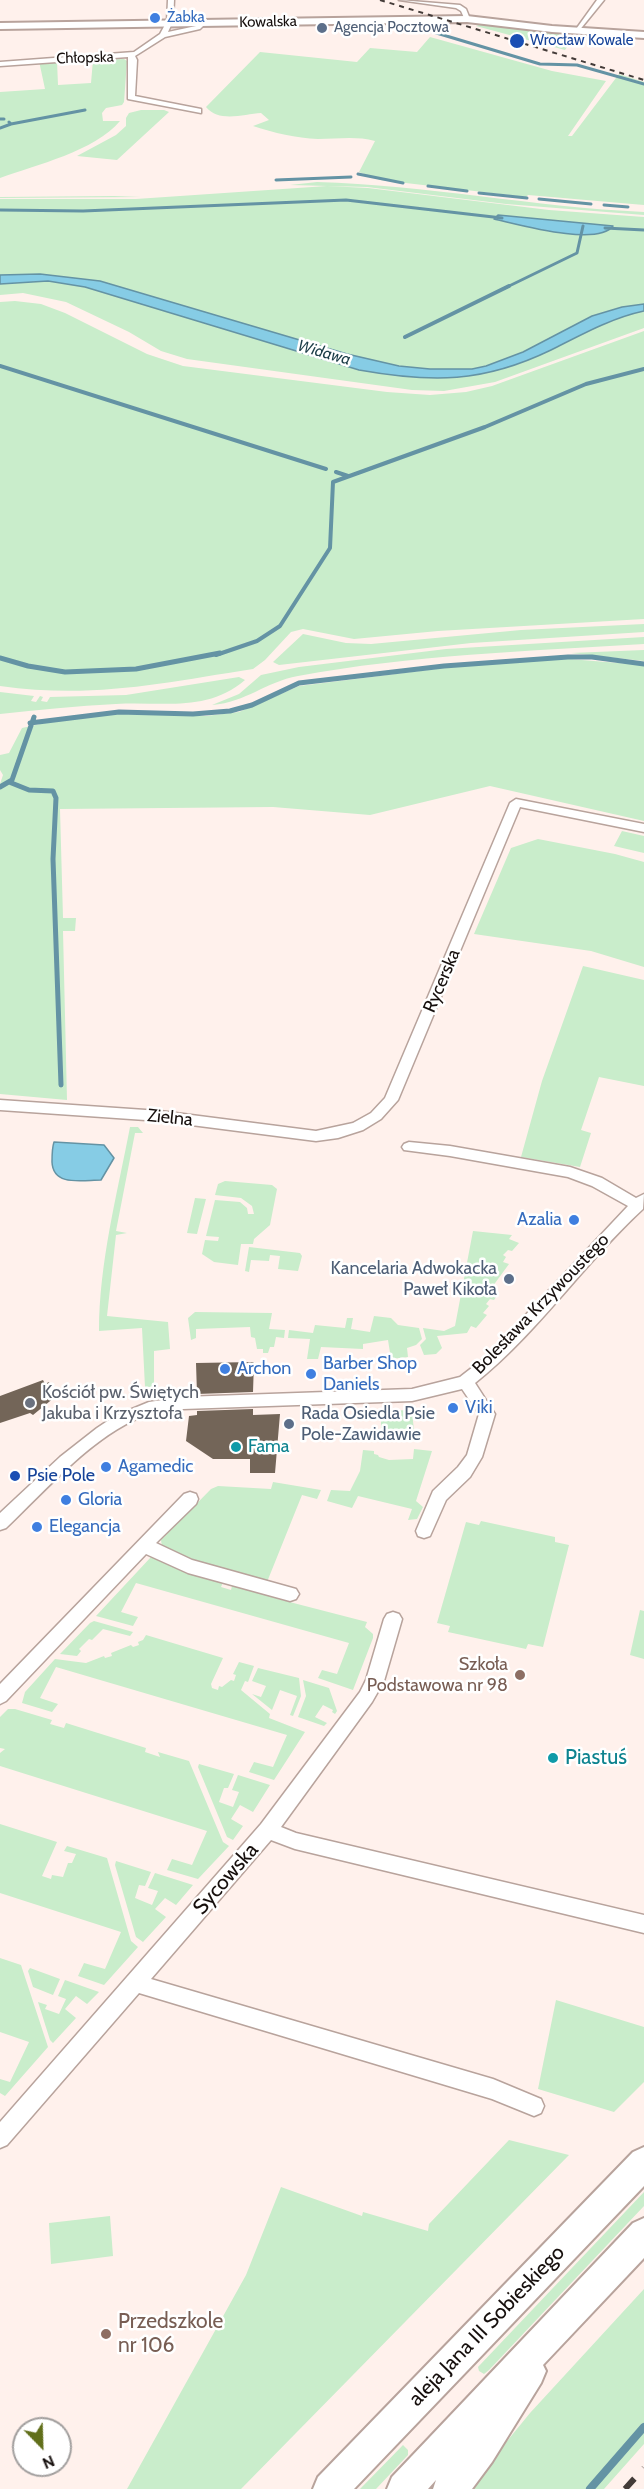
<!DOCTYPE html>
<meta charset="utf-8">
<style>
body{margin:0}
#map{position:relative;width:644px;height:2489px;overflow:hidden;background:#fff1ec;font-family:Cabin,sans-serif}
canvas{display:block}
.north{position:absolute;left:12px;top:2417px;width:60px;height:60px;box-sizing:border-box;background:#fff;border:2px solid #a29f9e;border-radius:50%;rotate:157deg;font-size:16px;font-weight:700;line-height:24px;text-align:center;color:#160f0d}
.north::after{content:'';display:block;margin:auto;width:21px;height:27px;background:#616f1a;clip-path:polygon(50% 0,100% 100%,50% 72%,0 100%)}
</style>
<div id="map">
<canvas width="644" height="2489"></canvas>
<div class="north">N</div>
</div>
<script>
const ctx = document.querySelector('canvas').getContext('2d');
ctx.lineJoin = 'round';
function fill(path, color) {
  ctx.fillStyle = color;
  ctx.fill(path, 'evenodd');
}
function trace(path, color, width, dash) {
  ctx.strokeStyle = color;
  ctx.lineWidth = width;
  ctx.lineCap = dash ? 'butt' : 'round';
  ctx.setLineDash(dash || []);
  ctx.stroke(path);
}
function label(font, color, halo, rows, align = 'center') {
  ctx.font = font + ' Cabin,sans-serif';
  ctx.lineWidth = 5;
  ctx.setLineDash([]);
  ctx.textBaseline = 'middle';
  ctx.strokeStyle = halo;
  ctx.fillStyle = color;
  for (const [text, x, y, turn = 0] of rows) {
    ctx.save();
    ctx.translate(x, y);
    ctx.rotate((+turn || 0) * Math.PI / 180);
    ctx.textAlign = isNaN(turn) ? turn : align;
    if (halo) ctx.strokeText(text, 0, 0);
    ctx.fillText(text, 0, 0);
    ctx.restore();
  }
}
const green = new Path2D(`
 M481 24 576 35 565 50 476 26Z
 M430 37 552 71 606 81 568 136H572L619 74 644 82V205L528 195 526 197 380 180 359 172 375 141C356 136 338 139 318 139 296 138 274 133 253 126L269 120 261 113C244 114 219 123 206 107L260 52 357 62 370 48 417 52Z
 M124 59 127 61 124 102 122 105 106 108 102 113 103 121H120C95 151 36 165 0 178V92L45 89 39 61H57L58 85 91 83 93 60Z
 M141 110H164L169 112 117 160 77 156 116 135 126 126V118L129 113Z
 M317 182C426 185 534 207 644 212V215L506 204 367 187 290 185Z
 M327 186 368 188 549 210 644 217V304L622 307 592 316 523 352 486 366 472 369H430L399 366 347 354 100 281 40 274 0 275V199H136ZM498 215 613 226C578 245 532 226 495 219Z
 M114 196 141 197 0 198V197Z
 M48 281 85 287 359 370C432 383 484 383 551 350 581 335 611 318 644 311V328L495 382 444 391 412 390 187 359 161 351 129 332 66 302 23 293 0 295V284Z
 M15 301 41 304 65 313 147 354 183 366 387 392 430 395 466 392 492 386 644 331V619L438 631 354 639 303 629 291 632 265 660 253 669C162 683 93 699 0 686V302Z
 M644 624V632L471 643 279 665 273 662 303 634 346 643 371 644 521 630Z
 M644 637V644C530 651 410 655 298 676 265 682 247 702 212 705L239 694 261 675 299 667 446 649Z
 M644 650V661L571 653Z
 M569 659 644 665V821L490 786 370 815 273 807 60 809 63 918H76L75 931H63L67 1100 0 1094V789L6 785 0 784 3 775 0 770V755L9 753 22 728 63 719 115 713 206 716 239 712 299 686 468 665Z
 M239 677 245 680C207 713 161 701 116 704 77 706 38 710 0 714V692L34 696 31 701 36 702 40 696 43 697 41 701 47 702 50 697 126 695Z
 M622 831 644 836V853L614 846Z
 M538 839 615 854 644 862V967L591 951 474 934 511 848Z
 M583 966 644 980V1086L599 1077 581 1130 591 1133 580 1167 521 1157 542 1081Z
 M130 1127H138L143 1133H135L116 1231 127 1233 116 1235 107 1316 168 1322 170 1349 154 1351V1387H145L142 1328 99 1331C99 1263 117 1195 130 1127Z
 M225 1181 272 1185 277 1189 270 1225 254 1239 253 1244H241L238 1265 214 1262 202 1254 205 1240 218 1241 219 1237 206 1236 215 1200 240 1202 247 1208 248 1214H254L252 1206 241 1198 215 1195 218 1184Z
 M195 1198 206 1199 197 1234 187 1233Z
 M473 1231 512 1235 509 1239 519 1243 512 1251 508 1250 503 1255 506 1257 503 1262 509 1264 490 1290 499 1293 494 1300 490 1299 486 1304 489 1306 483 1313 487 1315 476 1328 471 1326 467 1333 437 1336 442 1348 436 1354 424 1355 420 1345 426 1339 423 1328 444 1331 455 1326Z
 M249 1247 300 1253 302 1256 298 1271 278 1269 280 1256 270 1255 269 1261 251 1260 249 1272 245 1271Z
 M195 1312 272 1313 269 1329 285 1330 284 1338 276 1337 274 1347H270L268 1353H263V1349H257L255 1338 251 1337 250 1327 196 1329V1338L191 1340 188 1318Z
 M374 1316 391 1318 398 1325 419 1328 422 1339 416 1345 407 1348 408 1357 391 1359 388 1340 363 1344V1349L321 1347 318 1359H307L310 1339 288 1338 289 1330 313 1333 315 1325 345 1328 347 1318H353L351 1329 370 1332Z
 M412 1410 414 1432 381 1428V1411Z
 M414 1449 432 1451 416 1501 423 1507 417 1519 408 1520 412 1509 358 1496 352 1508 327 1501 331 1490 350 1491 360 1471 363 1450 374 1451V1454L378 1455 379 1457 389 1460 413 1459Z
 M273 1482 321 1490 317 1499 302 1495 267 1582 197 1565 162 1547 161 1540 211 1489 218 1486 271 1489Z
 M481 1521 555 1537V1542L569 1545 543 1647 528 1644 526 1649 448 1632 450 1626 437 1623 466 1522 479 1525Z
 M151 1557 224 1580 221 1587 231 1590 233 1582 279 1594 278 1599 367 1622 365 1627 373 1634V1638L353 1690 318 1678 322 1670 337 1674 349 1643 136 1583 121 1612 138 1617 133 1626 96 1616Z
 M640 1610 644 1611V1659L630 1655Z
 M94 1621 133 1632 130 1636 103 1629 92 1640 89 1639 79 1649 81 1651 77 1656 60 1654 90 1623Z
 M146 1635 223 1658 211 1684 212 1688 218 1690 219 1686 222 1687 231 1680 234 1681 236 1675 233 1674 239 1662 254 1666 248 1682 245 1681 241 1690 270 1714 269 1718 305 1732 274 1780 249 1772 254 1762 273 1767 287 1735 56 1667 40 1698 58 1704 52 1712 22 1703 25 1692 55 1659 86 1663 104 1656 105 1658 112 1656 111 1653 131 1645 133 1647 139 1645 138 1642 143 1640Z
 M258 1668 299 1678 301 1696 293 1716 290 1715 297 1696 280 1690 272 1710 252 1694 261 1697 266 1686 252 1681Z
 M303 1680 329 1688 337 1711 335 1714 332 1712 333 1710 323 1705 315 1717 327 1723 324 1726 298 1717 306 1696Z
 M8 1709H15L52 1720 50 1724 64 1728 66 1723 146 1748 145 1752 160 1757 158 1752 189 1761 223 1842 229 1846 198 1879 167 1870 172 1859 192 1865 207 1831 0 1766V1753L5 1749 0 1748V1717Z
 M199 1764 234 1774 228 1788H224L219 1802 233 1807 239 1792 232 1790 238 1775 270 1785 253 1812 240 1805 231 1819 243 1826 233 1840 227 1837 198 1767Z
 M0 1824 57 1842 42 1876 51 1879 52 1875 63 1877 68 1863H72L76 1854 64 1851 67 1846 107 1858 131 1941 138 1947 104 1985 78 1976 84 1963 105 1969 121 1932 0 1893Z
 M116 1861 151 1872 145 1886 139 1885 135 1898 152 1905 158 1891 148 1888 155 1873 193 1885 176 1905 165 1898 155 1909 166 1917 143 1942 136 1937 115 1865Z
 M0 1958 21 1965 48 2047 5 2096 0 2093V2079L10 2082 29 2042 0 2032Z
 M30 1968 60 1979 53 1995 33 1987 28 1971Z
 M65 1980 99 1992 87 2004 76 1996 65 2009 76 2018 53 2043 50 2040 38 2002 47 2005 45 2009 59 2014 66 1999 58 1996Z
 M556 2000 644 2027V2082L614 2112 538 2089Z
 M509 2140 569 2155 241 2489H127L246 2275 281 2187 362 2216 363 2212 428 2231 429 2224Z
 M644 2192V2206L489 2370 484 2374 479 2371 478 2367Z
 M110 2216 113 2256 51 2264 49 2223Z
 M644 2289V2444L604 2489H468L530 2413Z
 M403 2445 408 2450V2455L376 2489H360Z`);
const water = new Path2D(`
 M498 215 613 226C597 247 517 224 494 219Z
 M40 274 100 281 347 354 399 366 430 369H472L486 366 523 352 592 316 622 307 644 304V311C611 318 581 335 551 350 483 383 432 383 359 370L85 287 48 281 0 284V275Z
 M54 1142 104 1145 114 1158 101 1180C83 1180 53 1187 52 1162 52 1155 52 1148 54 1142Z`);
const streamFar3 = new Path2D(`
 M413 26 540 64 577 65 644 84
 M0 119H4
 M11 124 85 110
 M0 128 11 124 9 122
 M358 174 403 183
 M276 180 351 177
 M428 186 467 191
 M479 193 527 198
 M539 199 591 204
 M604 205 628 207
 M0 210 83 211 346 200 502 218
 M605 228 644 230
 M505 288 577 253 583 226`);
const streamFar2 = new Path2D(`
 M405 337 509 286
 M0 366 326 469
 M336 472 348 476
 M216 655 257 641 280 626 330 548 333 482 485 427 586 384 644 369`);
const streamFar1 = new Path2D(`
 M0 658 28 666 65 672 136 669 220 653
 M30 723 119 712 193 714 230 711 252 705 299 683 444 666 568 657H592L644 664
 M9 782 29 790 53 791 56 798 53 859 61 1085
 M0 787 12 780 34 717`);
const stream = new Path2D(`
 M590 2489 644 2427`);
const building = new Path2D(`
 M254 1362 253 1392 197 1394 196 1363Z
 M43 1380 45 1384 49 1382 55 1397 33 1415 30 1413 0 1423V1396Z
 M253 1409V1415L280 1414 275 1473H250V1459H213L186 1441 189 1416 197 1415V1411Z`);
const street = new Path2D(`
 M168 0H174L173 21 168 32 196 26 203 21 206 23 200 29 165 37 135 56 137 60 135 96 201 109V113L128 99V57L0 66V62L134 52 160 34 167 21Z
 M399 0 460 5 466 9 470 19 465 20 461 11 456 8Z
 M597 0H604L578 32H574Z
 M516 799 644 824V832L520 807 398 1100 381 1119 363 1130 338 1138 316 1141 160 1121 0 1110V1100L160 1111 316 1131 353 1123 371 1113 385 1098 510 803Z
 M409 1142 450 1146 570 1167 602 1178 636 1198 644 1194 643 1209C584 1263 538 1333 475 1383L495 1414 482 1457 470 1477 446 1500 430 1536 424 1538 418 1536 416 1531 433 1491 458 1467 467 1455 479 1414 462 1389 412 1401 183 1409C171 1411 158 1411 146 1415 94 1434 46 1490 6 1528L0 1530V1513L60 1457 97 1428 115 1416 149 1402 183 1397 412 1389 460 1377 487 1356 628 1206 592 1186 568 1177 450 1156 404 1150 402 1147 404 1144Z
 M190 1492 196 1494 198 1499 196 1504 156 1543 192 1560 296 1589 299 1594 296 1599 290 1601 188 1573 146 1554 6 1701 0 1704V1684L184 1494Z
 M393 1612 399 1614 402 1619 384 1681 372 1702 281 1827 296 1833 644 1915V1933L295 1849 271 1840 151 1979 493 2079 541 2099 544 2106 541 2113 534 2116 492 2099 139 1993 7 2145 0 2148V2122L261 1824 360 1692 366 1680 384 1619 387 1614Z`);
const secondary = new Path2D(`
 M467 16 552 26 644 32V38L552 32 467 22 0 29V23Z
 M644 2147V2186L354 2489H313L318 2477 633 2152Z
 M644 2218V2258L543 2365 546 2371 541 2383 492 2462 472 2489H433L436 2480 428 2489H387L392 2477 633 2223Z`);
const railFar1 = new Path2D(`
 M380 0 644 80`);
const rail = new Path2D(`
 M625 2489 644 2468`);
const markers = [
 [155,18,6,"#3f7fe0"],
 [322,28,6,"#5c6f8a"],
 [517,41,8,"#1a4fb4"],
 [574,1220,6,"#3f7fe0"],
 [509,1279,6,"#5c6f8a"],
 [225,1369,6,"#3f7fe0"],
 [311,1374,6,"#3f7fe0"],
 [30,1403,6,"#6b7280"],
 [453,1408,6,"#3f7fe0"],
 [289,1424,6,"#5c6f8a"],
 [236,1447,6,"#0f9aa8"],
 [106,1467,6,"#3f7fe0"],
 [15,1476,6,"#1a4fb4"],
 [66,1500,6,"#3f7fe0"],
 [37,1527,6,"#3f7fe0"],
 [520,1675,6,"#8d6e63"],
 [553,1758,6,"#0f9aa8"],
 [106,2334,6,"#8d6e63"]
];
const farShopnames = [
 ["Żabka",167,18]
];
const farStreetnames = [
 ["Kowalska",268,22,-1],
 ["Chłopska",85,58,-2]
];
const farServicenames = [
 ["Agencja Pocztowa",334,28]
];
const farTransitnames = [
 ["Wrocław Kowale",530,41]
];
const farWaternames = [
 ["Widawa",324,353,16]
];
const streetNames = [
 ["Rycerska",442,981,-67],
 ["Zielna",170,1118,6],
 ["Bolesława Krzywoustego",541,1304,-46]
];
const shopNames = [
 ["Azalia",562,1220,"right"],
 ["Barber Shop",323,1364],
 ["Daniels",323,1385],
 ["Archon",237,1369],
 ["Viki",465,1408],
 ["Agamedic",118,1467],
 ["Gloria",78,1500],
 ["Elegancja",49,1527]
];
const serviceNames = [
 ["Kancelaria Adwokacka",497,1269],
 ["Paweł Kikoła",497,1290],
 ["Rada Osiedla Psie",301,1414,"left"],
 ["Pole-Zawidawie",301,1435,"left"]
];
const worshipNames = [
 ["Kościół pw. Świętych",42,1393],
 ["Jakuba i Krzysztofa",42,1414]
];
const cultureNames = [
 ["Fama",248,1447]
];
const transitNames = [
 ["Psie Pole",27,1476]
];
const educationNames = [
 ["Szkoła",508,1665],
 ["Podstawowa nr 98",508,1686]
];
const nearCulturenames = [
 ["Piastuś",565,1758]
];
const nearStreetnames = [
 ["Sycowska",226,1879,-49],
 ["aleja Jana III Sobieskiego",487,2326,-46]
];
const nearEducationnames = [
 ["Przedszkole",118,2322],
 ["nr 106",118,2346]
];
fill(green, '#c9edcb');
fill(water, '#86cce5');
trace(water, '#6493a4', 1.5);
trace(streamFar3, '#6493a4', 3);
trace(streamFar2, '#6493a4', 4);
trace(streamFar1, '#6493a4', 5);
trace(stream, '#6493a4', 8);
fill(building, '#736558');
trace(street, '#b8a39c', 3);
trace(secondary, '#b8a39c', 4);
fill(street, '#fff');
fill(secondary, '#fff');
trace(railFar1, '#433b38', 2, [5, 5]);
trace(rail, '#433b38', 6, [14, 14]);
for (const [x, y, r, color] of markers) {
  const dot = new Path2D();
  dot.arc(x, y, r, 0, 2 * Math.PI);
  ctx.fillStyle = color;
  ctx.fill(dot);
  trace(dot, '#fff', 2);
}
label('15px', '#366cbe', '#fff', farShopnames, 'left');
label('15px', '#160f0d', '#fff', farStreetnames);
label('15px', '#4e5e75', '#fff', farServicenames, 'left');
label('15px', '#164399', '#fff', farTransitnames, 'left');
label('italic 16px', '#1c3d48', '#fff', farWaternames);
label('18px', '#160f0d', '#fff', streetNames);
label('18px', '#366cbe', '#fff', shopNames, 'left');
label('18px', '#4e5e75', '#fff', serviceNames, 'right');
label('18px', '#5b616d', '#fff', worshipNames, 'left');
label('18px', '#0d838f', '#fff', cultureNames, 'left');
label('18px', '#164399', '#fff', transitNames, 'left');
label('18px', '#785e54', '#fff', educationNames, 'right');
label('21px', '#0d838f', '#fff', nearCulturenames, 'left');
label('21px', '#160f0d', '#fff', nearStreetnames);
label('21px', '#785e54', '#fff', nearEducationnames, 'left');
</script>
